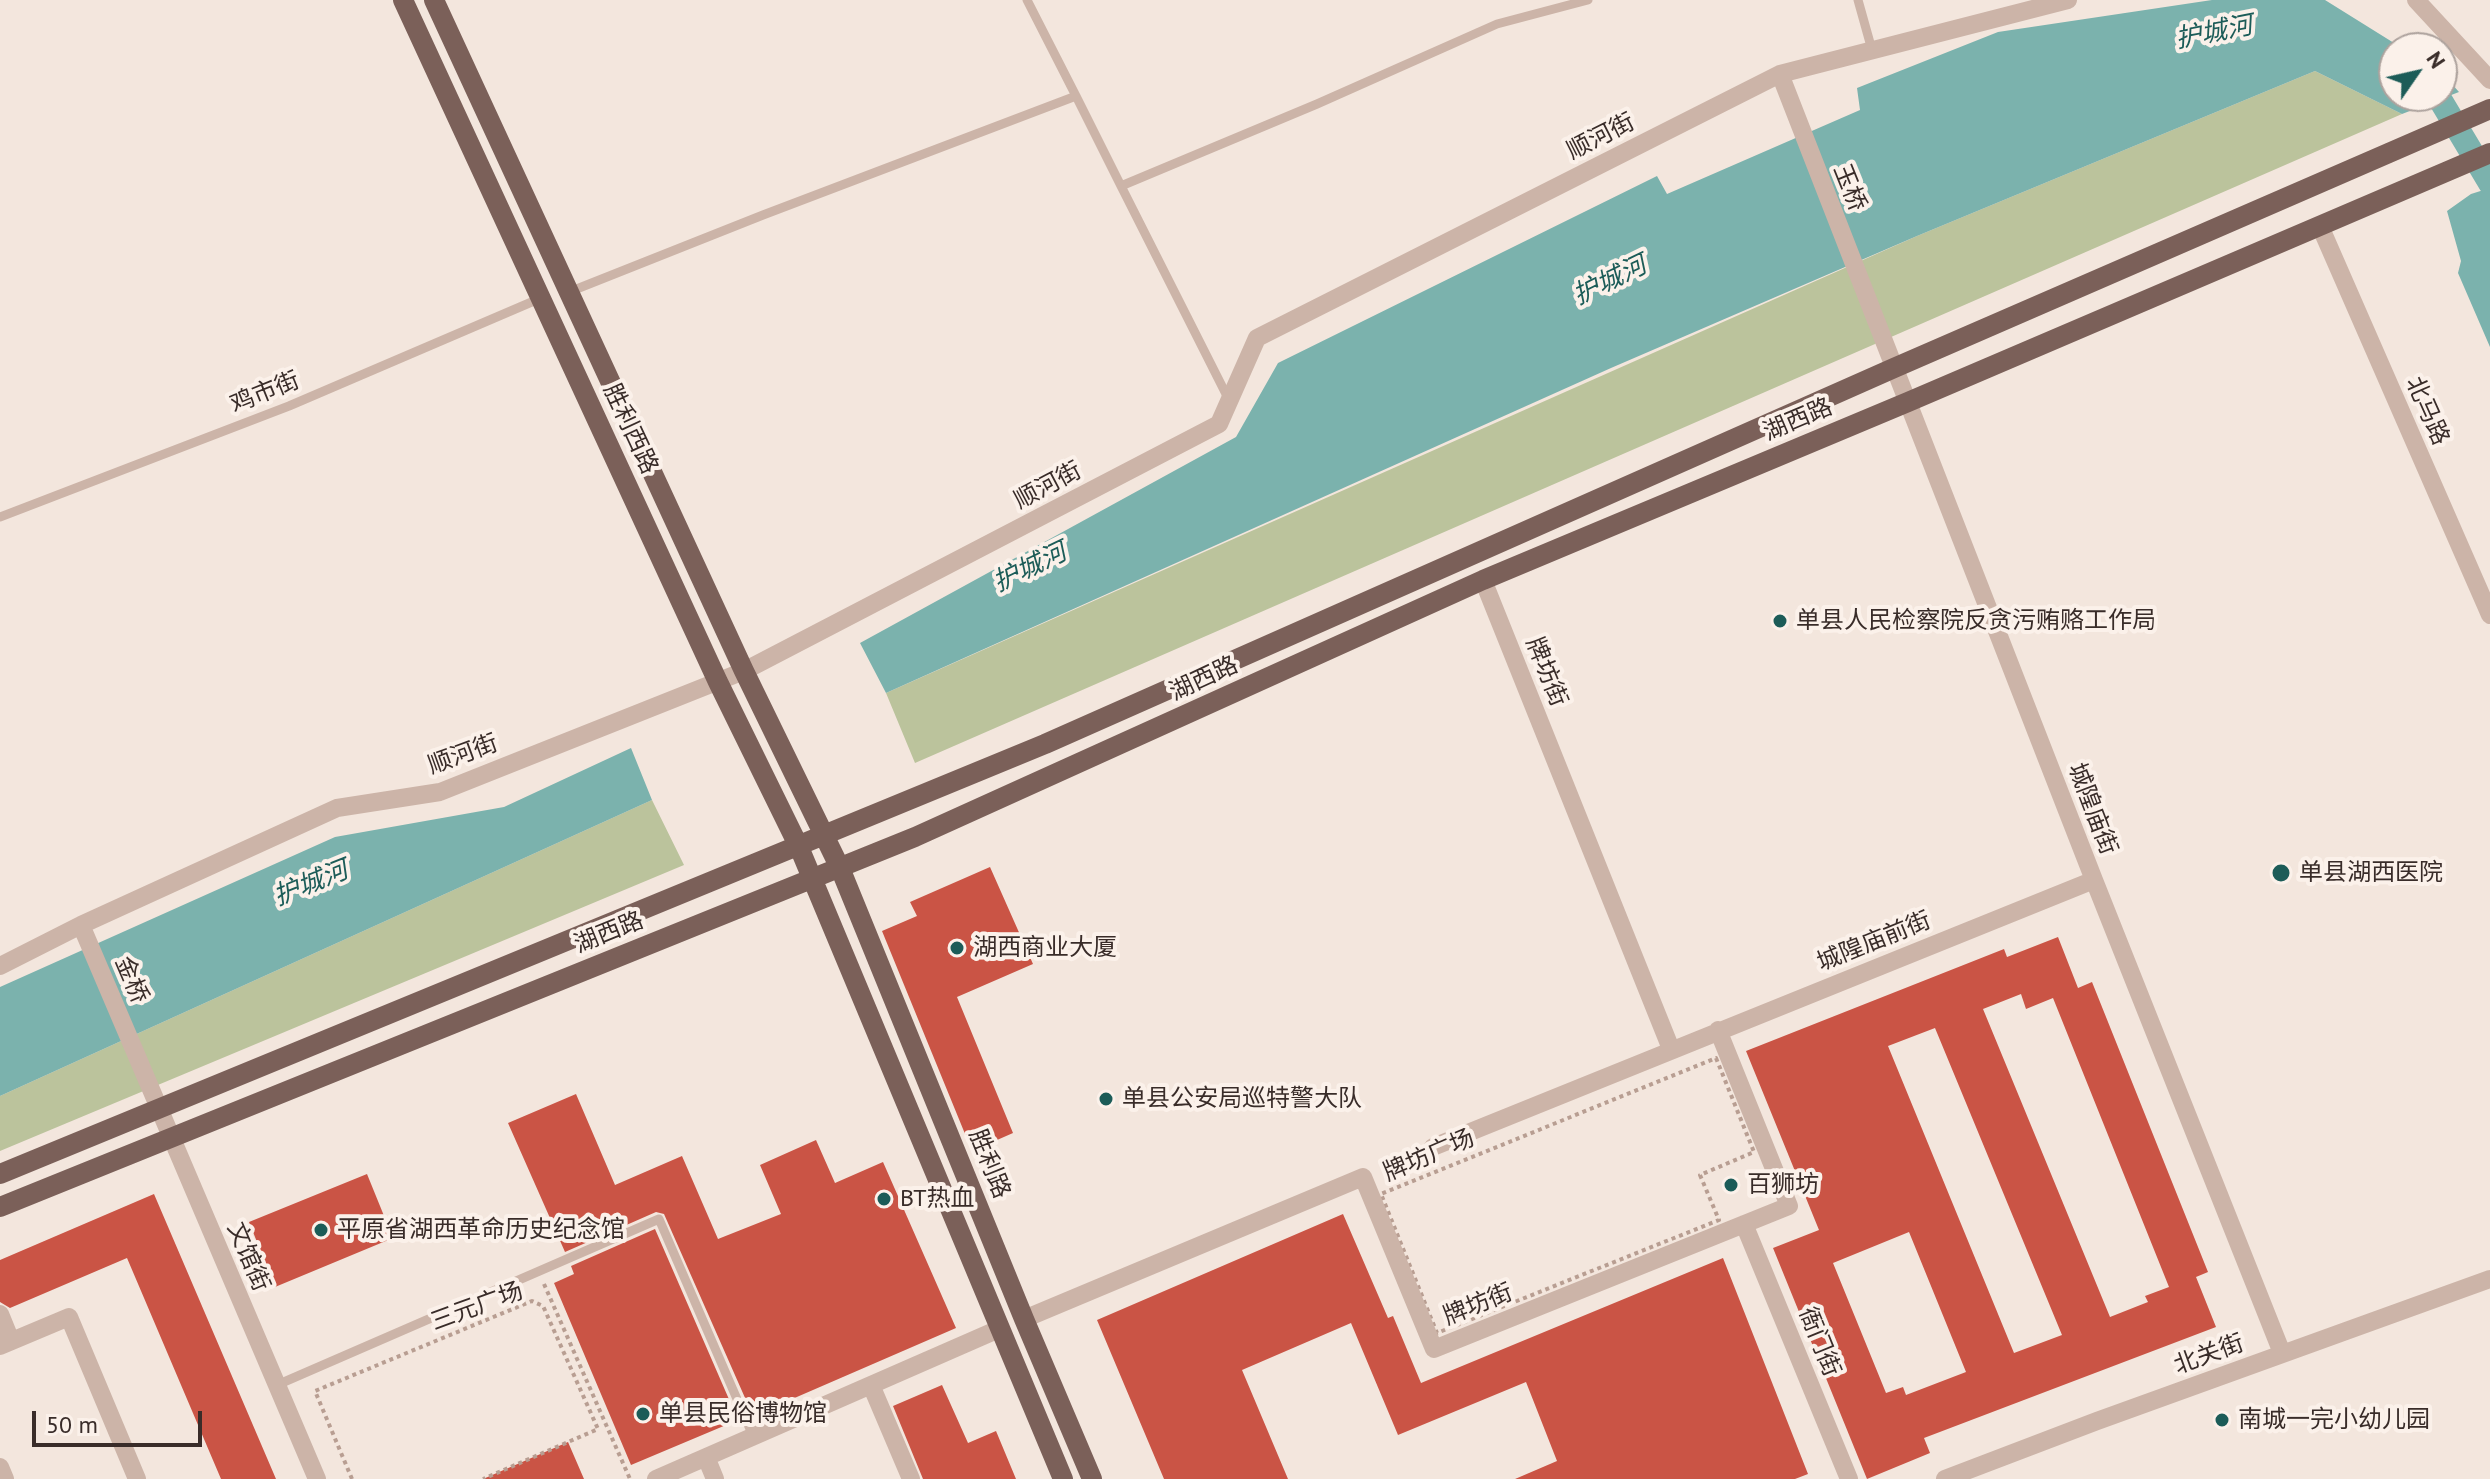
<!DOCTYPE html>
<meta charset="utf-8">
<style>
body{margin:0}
#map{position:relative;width:2490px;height:1479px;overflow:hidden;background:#f3e6dd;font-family:"PT Sans",sans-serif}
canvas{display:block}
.north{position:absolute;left:2378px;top:32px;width:80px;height:80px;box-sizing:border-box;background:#fbf1ea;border:2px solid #ada29d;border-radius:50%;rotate:56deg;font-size:22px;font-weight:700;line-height:32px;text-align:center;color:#392c29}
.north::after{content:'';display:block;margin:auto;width:28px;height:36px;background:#1c5c58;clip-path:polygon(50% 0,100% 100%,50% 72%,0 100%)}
.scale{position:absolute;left:32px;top:1411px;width:170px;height:36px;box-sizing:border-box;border:4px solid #392c29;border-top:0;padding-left:10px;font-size:24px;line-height:28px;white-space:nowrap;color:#392c29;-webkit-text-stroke:6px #fbf1ea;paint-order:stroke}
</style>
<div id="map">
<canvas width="2490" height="1479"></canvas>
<div class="north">N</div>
<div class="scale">50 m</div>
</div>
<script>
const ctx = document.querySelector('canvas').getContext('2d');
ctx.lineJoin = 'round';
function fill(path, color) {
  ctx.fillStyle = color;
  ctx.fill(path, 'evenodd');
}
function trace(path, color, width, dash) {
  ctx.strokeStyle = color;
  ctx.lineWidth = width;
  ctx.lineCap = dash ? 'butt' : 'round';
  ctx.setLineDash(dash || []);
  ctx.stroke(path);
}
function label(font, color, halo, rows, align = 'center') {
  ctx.font = font + ' "PT Sans","Noto Sans SC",sans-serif';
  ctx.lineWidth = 8;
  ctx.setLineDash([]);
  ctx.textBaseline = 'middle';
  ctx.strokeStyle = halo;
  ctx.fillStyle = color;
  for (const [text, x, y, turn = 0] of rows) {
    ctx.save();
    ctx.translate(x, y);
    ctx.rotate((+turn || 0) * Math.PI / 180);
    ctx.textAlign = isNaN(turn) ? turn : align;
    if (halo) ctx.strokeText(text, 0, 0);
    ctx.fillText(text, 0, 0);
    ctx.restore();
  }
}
const green = new Path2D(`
 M2315 71 2402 114 915 763 886 693 1917 236Z
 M652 800 684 865 0 1151V1096Z`);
const water = new Path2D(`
 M2212 0H2325L2402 48H2394V96H2442V73L2459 92 2402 114 2315 71 1917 236 1611 368 886 693 860 643 1236 437 1278 363 1657 176 1667 194 1860 110 1857 88 1998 32Z
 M2490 188V347L2458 273 2461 261 2447 211 2471 194Z
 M631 748 652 800 0 1096V987L335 837 504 807Z`);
const canal = new Path2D(`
 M2438 96 2490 183`);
const building = new Path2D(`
 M990 867 1033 964 957 997 1013 1133 972 1151 882 931 917 916 910 902Z
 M2058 937 2078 988 2092 982 2208 1272 2196 1277 2216 1327 1924 1438 1930 1453 1867 1479 1773 1248 1819 1230 1746 1051 2004 949 2007 957ZM2021 994 2026 1009 2053 998 2169 1287 2145 1296 2148 1302 2110 1317 1983 1009ZM1935 1028 2062 1335 2014 1353 1888 1046ZM1909 1232 1966 1372 1906 1395 1903 1387 1886 1393 1833 1263Z
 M576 1094 615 1185 682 1156 718 1239 781 1214 760 1165 816 1140 835 1183 883 1162 956 1328 753 1416 664 1214 656 1212 565 1252 508 1123Z
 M367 1174 393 1238 275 1287 249 1222Z
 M154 1194 276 1479H221L127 1258 10 1308 0 1302V1260Z
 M1343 1214 1388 1318 1393 1316 1421 1383 1723 1258 1808 1474 1795 1479H1515L1557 1461 1526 1382 1398 1435 1351 1323 1242 1370 1288 1479H1164L1097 1320Z
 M655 1229 738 1420 631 1465 554 1283 574 1274 571 1266Z
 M942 1385 968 1443 996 1431 1016 1479H923L893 1406Z
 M568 1442 584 1479H483Z`);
const path = new Path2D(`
 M1716 1058 1754 1152 1700 1175 1719 1220 1437 1333 1381 1194Z
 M544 1284 630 1479
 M352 1479 315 1391 532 1301 543 1306 598 1429 483 1479`);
const lane = new Path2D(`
 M1027 0 1076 96
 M1858 0 1872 50
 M1121 186 1229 400
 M569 292 763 215 1076 96 1121 186 1317 104 1497 24 1588 0
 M0 517 289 406 541 298
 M277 1385 659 1219 753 1436`);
const street = new Path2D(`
 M2416 0 2490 80
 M1780 74 2094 880 2282 1353
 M2320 226 2490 615
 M1483 580 1671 1049
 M81 925 317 1479
 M0 966 81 925 337 808 440 792 744 671 1219 424 1257 338 1780 74 2068 0
 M1433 1147 2094 880
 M1744 1224 1849 1479
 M0 1314 11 1341
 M1024 1319 1363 1177 1434 1349 1789 1206 1718 1030
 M0 1346 69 1317 137 1479
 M871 1385 911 1479
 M706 1457 715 1479
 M0 1467 5 1479
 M656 1479 999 1329
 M1945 1479 2097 1421 2490 1279`);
const primary = new Path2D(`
 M403 0 718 682 799 847 1063 1479
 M434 0 744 671 840 868 1024 1319 1092 1479
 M0 1174 1045 744 1894 368 2490 109
 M0 1207 915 837 1483 580 1908 402 2490 153`);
const markers = [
 [1780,621,8,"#1c5c58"],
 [2281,873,10,"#1c5c58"],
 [957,948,8,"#1c5c58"],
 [1106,1099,8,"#1c5c58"],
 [1731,1185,8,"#1c5c58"],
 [884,1199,8,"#1c5c58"],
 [321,1230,8,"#1c5c58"],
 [643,1414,8,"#1c5c58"],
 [2222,1420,8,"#1c5c58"]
];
const streetNames = [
 ["顺河街",1601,137,-27],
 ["玉桥",1849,188,68],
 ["鸡市街",265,393,-22],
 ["北马路",2427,411,66],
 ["湖西路",1798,420,-23],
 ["胜利西路",630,429,65],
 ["顺河街",1048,486,-28],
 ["牌坊街",1546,672,68],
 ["湖西路",1204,679,-25],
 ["顺河街",463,755,-20],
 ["城隍庙街",2092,809,69],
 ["湖西路",609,933,-22],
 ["城隍庙前街",1874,942,-22],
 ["金桥",131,980,67],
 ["牌坊广场",1429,1156,-23],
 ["胜利路",989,1164,68],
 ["文馆街",248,1257,67],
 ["牌坊街",1478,1305,-22],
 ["三元广场",477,1307,-20],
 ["衙门街",1819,1342,68],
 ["北关街",2209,1355,-20]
];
const poiNames = [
 ["单县人民检察院反贪污贿赂工作局",1796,621],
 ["单县湖西医院",2299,873],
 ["湖西商业大厦",973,948],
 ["单县公安局巡特警大队",1122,1099],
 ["百狮坊",1747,1185],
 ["BT热血",900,1199],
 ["平原省湖西革命历史纪念馆",337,1230],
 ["单县民俗博物馆",659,1414],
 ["南城一完小幼儿园",2238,1420]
];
const waterNames = [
 ["护城河",2214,33,-11],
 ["护城河",1610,281,-26],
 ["护城河",1030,568,-26],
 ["护城河",311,884,-22]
];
fill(green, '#bbc39c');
fill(water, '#7bb2ad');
trace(canal, '#7bb2ad', 24);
fill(building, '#ca5445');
trace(path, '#b89e92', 4, [4, 4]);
trace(lane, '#ccb4a8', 9);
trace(street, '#ccb4a8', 18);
trace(primary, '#7b6059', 20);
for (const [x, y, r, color] of markers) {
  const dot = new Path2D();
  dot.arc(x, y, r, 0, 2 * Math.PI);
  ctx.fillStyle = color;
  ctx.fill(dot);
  trace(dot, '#fbf1ea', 3);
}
label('24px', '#392c29', '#fbf1ea', streetNames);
label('24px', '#392c29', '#fbf1ea', poiNames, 'left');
label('italic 26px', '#1c5c58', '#fbf1ea', waterNames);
</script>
